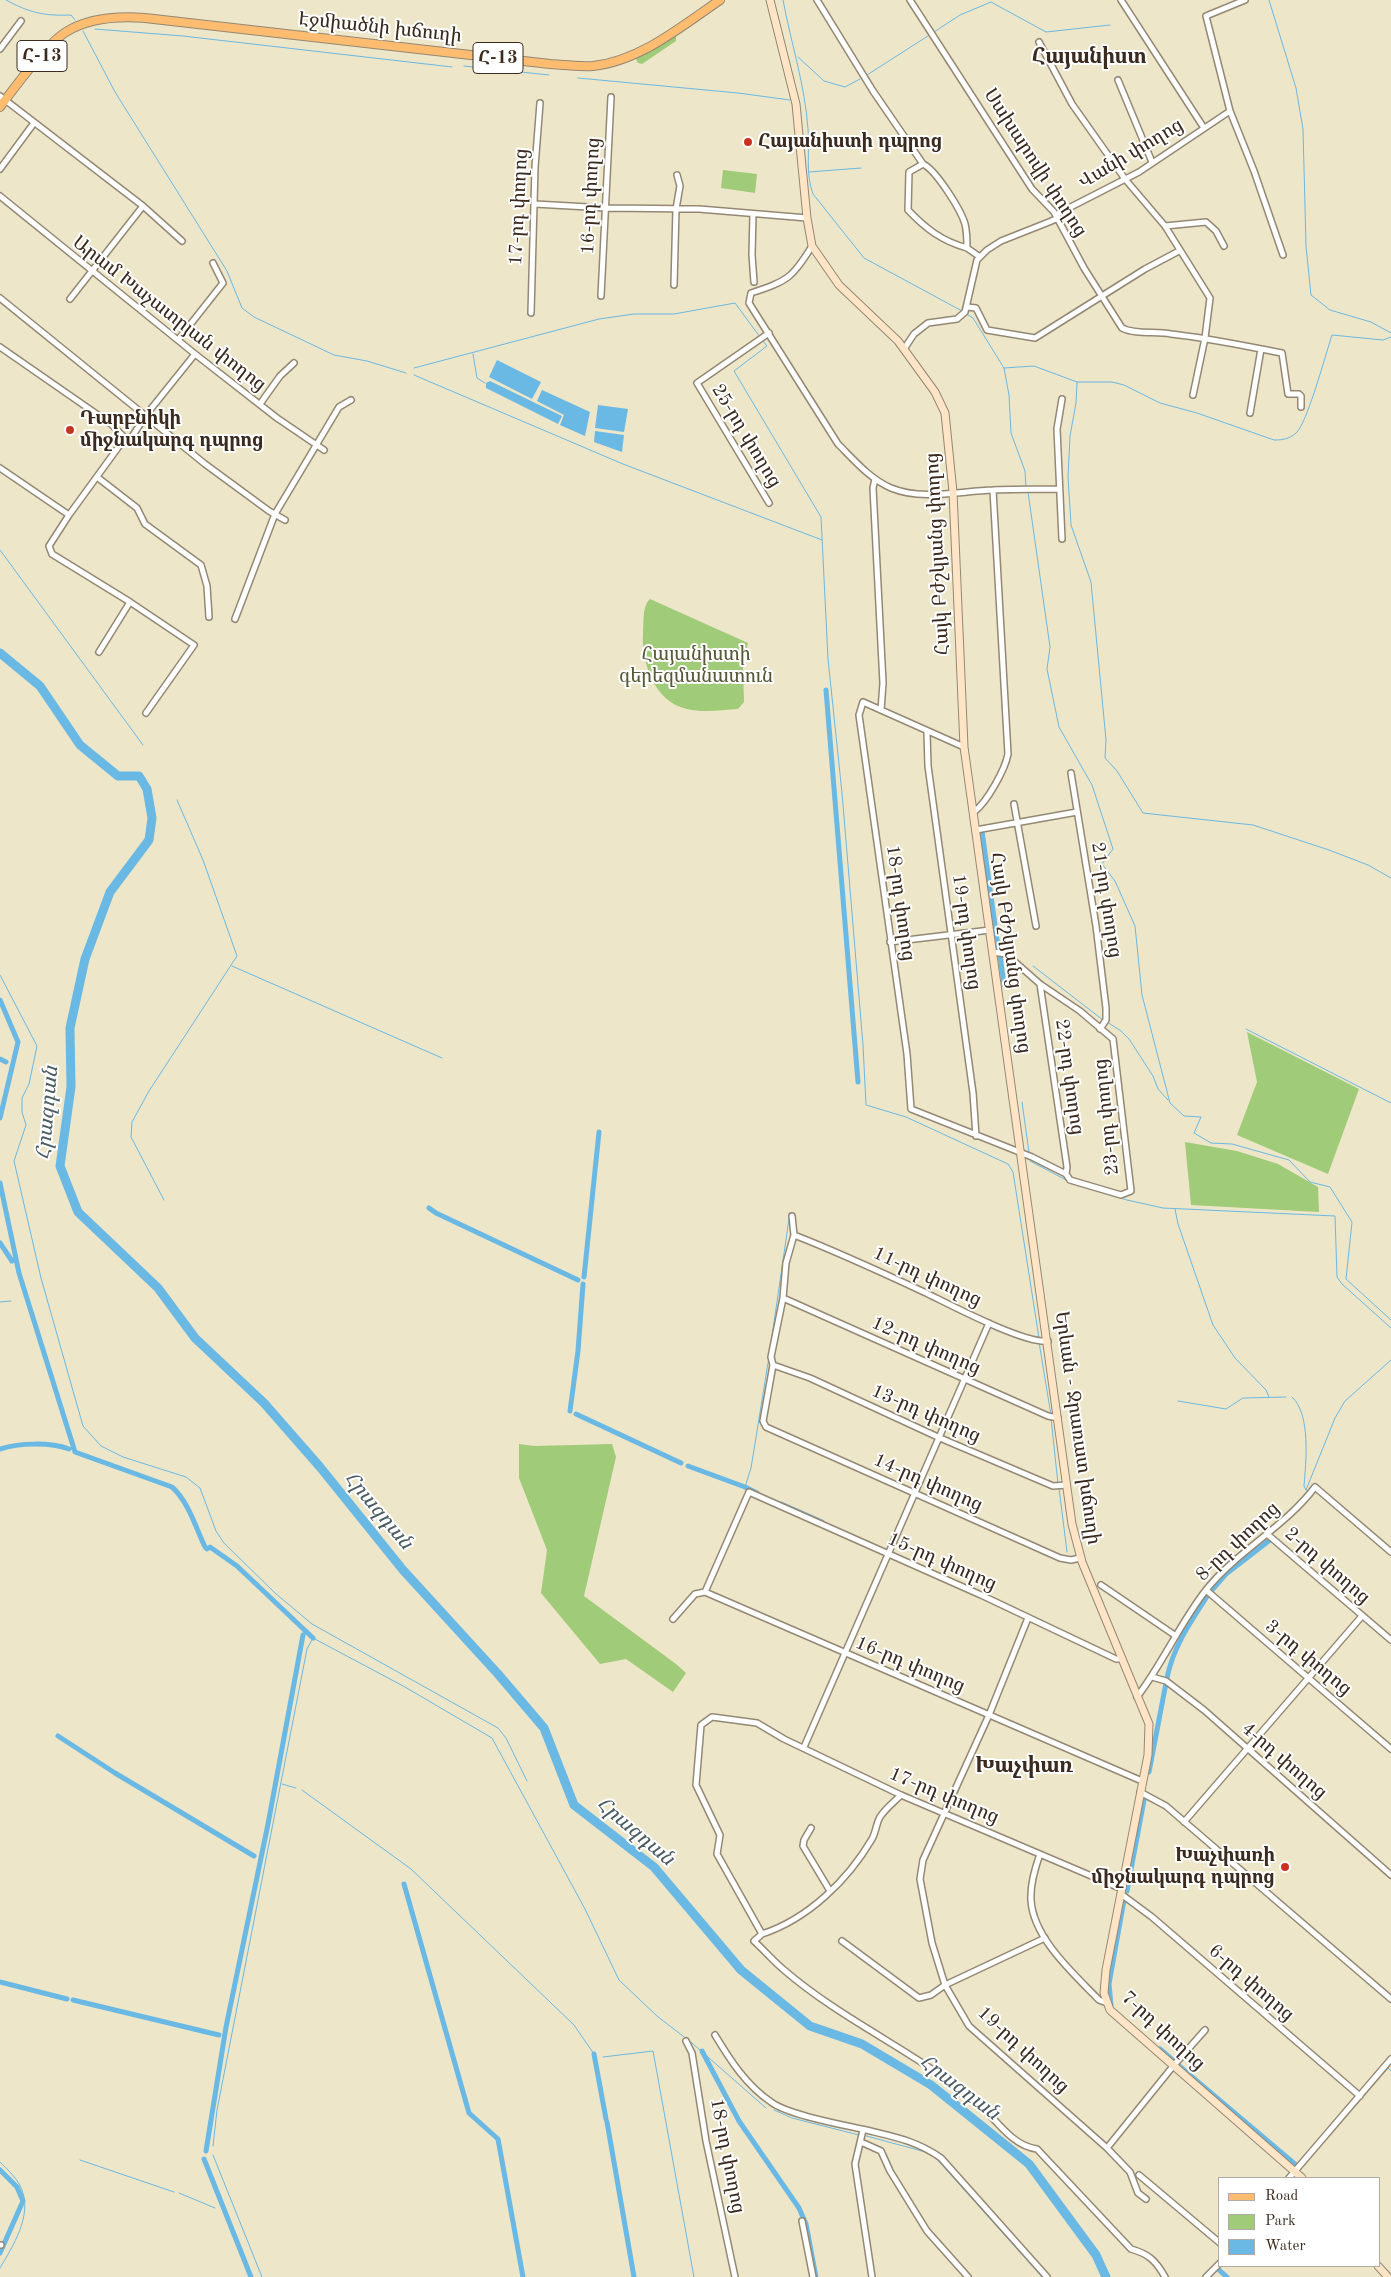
<!DOCTYPE html>
<meta charset="utf-8">
<style>
body{margin:0}
#map{position:relative;width:1391px;height:2277px;overflow:hidden;background:#ede6c9;font-family:"Old Standard TT",serif}
canvas{display:block}
.legend{position:absolute;left:1218px;top:2177px;width:162px;height:90px;box-sizing:border-box;background:#fff;border:1px solid #b1aaa5;margin:0;padding:6px 9px;list-style:none;font-size:15px;color:#3b2a1e}
.legend li{display:flex;align-items:center;gap:10px;height:25px}
.legend b{width:25px;border:1px solid #b1aaa5}
</style>
<div id="map">
<canvas width="1391" height="2277"></canvas>
<ul class="legend">
<li><b style="height:6px;background:#febc70"></b>Road</li>
<li><b style="height:14px;background:#a0cb78"></b>Park</li>
<li><b style="height:14px;background:#6ab8e4"></b>Water</li>
</ul>
</div>
<script>
const ctx = document.querySelector('canvas').getContext('2d');
ctx.lineJoin = 'round';
function fill(path, color) {
  ctx.fillStyle = color;
  ctx.fill(path, 'evenodd');
}
function trace(path, color, width, dash) {
  ctx.strokeStyle = color;
  ctx.lineWidth = width;
  ctx.lineCap = dash ? 'butt' : 'round';
  ctx.setLineDash(dash || []);
  ctx.stroke(path);
}
function label(font, color, halo, rows, align = 'center') {
  ctx.font = font + ' "Old Standard TT","Noto Serif Armenian",serif';
  ctx.lineWidth = 4;
  ctx.setLineDash([]);
  ctx.textBaseline = 'middle';
  ctx.strokeStyle = halo;
  ctx.fillStyle = color;
  for (const [text, x, y, turn = 0] of rows) {
    ctx.save();
    ctx.translate(x, y);
    ctx.rotate((+turn || 0) * Math.PI / 180);
    ctx.textAlign = isNaN(turn) ? turn : align;
    if (halo) ctx.strokeText(text, 0, 0);
    ctx.fillText(text, 0, 0);
    ctx.restore();
  }
}
const green = new Path2D(`
 M676 34V41L642 64 638 63 636 59Z
 M723 170 757 174 755 193 721 188Z
 M650 599 748 643 743 668 744 702 738 709C721 710 704 713 687 709 654 702 641 662 643 632 644 622 642 606 650 599Z
 M1247 1032 1359 1089 1328 1174 1237 1135 1257 1082Z
 M1185 1142 1237 1151 1278 1164 1318 1187 1319 1212 1191 1205Z
 M519 1444 534 1446 612 1444 616 1457 584 1596 676 1664 686 1673 673 1692 626 1659 600 1664 541 1593 547 1550 519 1478Z`);
const water = new Path2D(`
 M497 360 541 382 532 399 489 377Z
 M490 381 562 416 558 424 486 388V383Z
 M542 390 590 412 585 436 560 425 564 415 537 401Z
 M598 405 628 409 624 432 595 428Z
 M595 431 624 435 622 452 594 442Z`);
const stream = new Path2D(`
 M6 0C30 13 44 16 71 15L75 20
 M783 0C791 43 805 85 808 129 810 151 805 173 813 194L864 258 962 311
 M1269 0 1296 88 1303 129 1306 246 1311 295 1330 310 1371 322 1391 333
 M95 29 183 36 452 67
 M83 31 115 92 227 271 242 308 254 317 334 355 367 361 406 373
 M934 32 960 15 991 2 1046 32 1110 25
 M798 57 824 81 845 87 860 79
 M464 66 549 75
 M867 75 931 34
 M578 78 738 93 790 100
 M809 172 861 168
 M965 313 973 318 1004 368 1009 395 1011 433 1025 471 1026 488
 M762 340 767 346 734 371 821 517 828 659 842 793 863 1045 866 1105 906 1117 1008 1164 1013 1172 1039 1338
 M473 354 477 378 485 383
 M414 368 599 319 634 314H674L735 303 760 337
 M1004 368 1034 366 1077 382H1112L1124 385 1160 403 1197 413 1274 440C1283 440 1289 439 1296 433 1307 424 1326 353 1332 335L1383 340 1391 337
 M414 375 623 464 822 540
 M1077 382 1076 403 1070 436 1068 477 1071 525 1091 582 1106 740 1105 758 1117 771 1143 813 1253 825 1329 850 1368 865 1391 878
 M1028 492 1050 647 1047 669 1059 727 1092 785 1113 849 1102 864 1115 881 1135 926 1142 995 1170 1103 1184 1116 1201 1117 1194 1133 1211 1143 1232 1144 1289 1160 1310 1182 1330 1187 1352 1222 1346 1279 1391 1320
 M0 550 143 745
 M232 966 442 1058
 M1033 966 1103 1020
 M0 975 37 1046 29 1084 22 1098V1112L26 1125 14 1161 41 1278 83 1426 101 1446 123 1457 186 1477 200 1488 216 1531 224 1543 275 1593 312 1624 498 1728 506 1738 527 1781
 M1107 1022 1121 1031 1129 1039 1153 1076 1158 1089 1168 1100
 M1246 1029 1391 1103
 M1022 1102 1029 1152
 M1030 1161 1068 1181
 M1074 1184 1127 1200 1163 1208 1335 1216 1337 1277 1342 1284 1391 1328
 M164 1200 131 1137 132 1122 149 1091 237 956 203 860 177 800
 M1175 1209 1178 1224 1213 1325 1235 1358 1266 1390 1269 1397
 M0 1302 11 1301
 M1039 1342 1051 1415
 M771 1343 789 1219
 M1292 1397C1311 1414 1306 1462 1304 1486L1306 1490
 M1178 1401 1226 1409 1243 1398 1286 1397
 M1051 1418 1058 1484
 M745 1487 751 1468 769 1357
 M1059 1488 1067 1552
 M1306 1490 1335 1418 1345 1401 1391 1360
 M282 1784 296 1788
 M302 1790 411 1869 574 2025 594 2054
 M603 2057 653 2051 694 2277
 M1388 2068 1391 2071
 M774 2110 792 2118 859 2135
 M863 2135 929 2153
 M213 2146 217 2110 307 1649 313 1638 405 1687 492 1738 585 1909 619 1980 657 2016 692 2043 766 2108
 M213 2155 262 2277
 M934 2156 1042 2277
 M80 2160 174 2192
 M0 2162C8 2170 18 2179 22 2190 32 2216 13 2246 0 2268
 M179 2193 215 2208`);
const canal = new Path2D(`
 M826 690 858 1082
 M982 831 998 947
 M1000 955 1004 985
 M0 1000 18 1042 0 1118
 M0 1059 6 1062
 M0 1183 19 1273 75 1452 172 1487C188 1501 196 1528 205 1547L207 1549 210 1547 237 1566 313 1638
 M429 1208 436 1213 578 1280
 M0 1243 12 1261
 M584 1277 599 1132
 M570 1411 578 1351 583 1284
 M576 1414 681 1463
 M0 1449C19 1443 50 1442 69 1449
 M688 1466 745 1487 757 1493
 M781 1504 822 1522
 M1212 1590 1226 1574 1270 1540
 M1167 1678C1173 1647 1191 1621 1208 1595
 M58 1736 115 1773 254 1856
 M1149 1772 1166 1683
 M404 1884 469 2113 498 2139 523 2277
 M1127 1891 1144 1800
 M0 1982 67 1999
 M73 2000 219 2035
 M1111 2005 1109 1984 1124 1900
 M1160 2049 1175 2062
 M702 2051 739 2121 799 2208 806 2224 816 2277
 M594 2054 606 2119
 M1178 2065 1296 2165
 M607 2122 634 2277
 M206 2151 226 2027 268 1824 303 1635
 M204 2159 251 2277
 M0 2170 17 2187 23 2201 0 2253
 M1218 2269 1227 2277`);
const river = new Path2D(`
 M0 653 40 686 80 745 118 776H139L147 789 152 818 149 840 110 892 85 959 70 1028 71 1087 60 1166 78 1212 158 1288 195 1338 264 1403 320 1467 403 1570 498 1674 544 1728 574 1805 654 1867 741 1970 810 2026 862 2044 931 2085 1029 2164 1096 2255 1106 2277`);
const minor = new Path2D(`
 M817 0 873 91 923 164C936 170 961 210 965 224 967 232 967 240 967 248L980 257
 M910 0 1032 189 1054 212 1084 268 1122 328C1136 335 1156 331 1171 334 1208 338 1245 346 1282 353L1288 394H1299L1301 396V407
 M1121 0 1204 128
 M1245 0 1206 16 1230 111 1254 171 1283 255
 M1039 42 1072 104 1125 179 1165 226 1210 298 1205 338 1193 395
 M0 49 21 21
 M1118 80 1152 162
 M0 96 143 206 182 241
 M923 164 909 172 908 210C926 229 942 241 967 248
 M0 169 34 123
 M0 196 195 354 277 418 324 450
 M535 204 606 208 699 209 807 218
 M753 214 752 255 754 282
 M1165 226 1206 222 1216 231 1224 246
 M812 246C792 279 787 281 751 293L749 303 838 444C854 460 870 479 891 488 923 501 960 491 993 490 1015 489 1037 489 1059 489
 M674 285 676 209 680 186 677 175
 M601 296 611 97
 M0 298 205 464 269 511 285 520
 M70 299 143 206
 M967 307 976 308 987 330 1035 338 1145 269 1179 251
 M531 313 535 167 540 103
 M769 333 697 383 769 503
 M178 340 223 283 213 263
 M0 347 111 424 125 438 69 515 49 546 52 554 130 602 194 645 146 713
 M904 349 914 334 928 323 957 319 965 312 977 260 987 250 1001 241 1049 222 1056 219 1059 213 1139 172 1230 111
 M1062 399 1057 429 1062 539
 M260 404 280 376 294 363
 M1250 413 1261 349
 M125 438 128 443 146 415 195 354
 M0 468 69 515
 M97 477 137 508 145 524 201 565 207 586 209 617
 M875 479 873 488 883 683 881 710
 M235 619 275 514 339 407 351 400
 M99 652 130 602
 M927 732 928 766 973 1093 976 1136
 M964 747 863 702 859 715 907 1054 911 1109 1032 1157 1066 1174 1070 1180 1121 1195 1131 1191 1113 1039 1080 1011 1040 984 1006 954 993 952
 M1071 773 1096 926 1106 1008V1020L1100 1029
 M1014 804 1036 926
 M974 812C987 802 1005 770 1008 754L993 490
 M976 830 1077 812
 M890 942 990 930
 M1040 984 1067 1167 1066 1174
 M792 1216 794 1235 786 1263 783 1298 771 1357 773 1365 763 1421 766 1427 1060 1558 1071 1560 1080 1558
 M794 1235C838 1252 881 1272 924 1292 949 1304 1024 1344 1048 1341
 M783 1298 1048 1416 1058 1418
 M773 1365 810 1378 940 1438 1053 1486 1067 1485
 M1267 1534 1391 1640
 M1101 1585 1176 1636
 M1206 1590 1391 1749
 M705 1592 749 1492 981 1595 1116 1659H1122
 M1028 1618 989 1715 923 1860 920 1879 932 1943 945 1985 969 2026 1107 2148 1130 2172 1138 2193 1146 2199
 M673 1619 695 1594 705 1592 1142 1781
 M1152 1677 1166 1681 1204 1710 1391 1875
 M1137 1697C1163 1663 1180 1623 1206 1590 1237 1551 1285 1527 1315 1487L1391 1552
 M804 1747 989 1323
 M1140 1792 1166 1806 1391 1999
 M901 1795C894 1802 885 1809 880 1817 876 1824 876 1832 872 1839 848 1880 808 1919 762 1934L717 1854 720 1835 696 1785 701 1725 712 1717 757 1723 784 1739 901 1795 1122 1889
 M1184 1822 1362 1616
 M811 1828 804 1840 803 1846 830 1891
 M1040 1854C1035 1868 1030 1884 1031 1900 1033 1938 1074 1974 1099 2000L1107 2003
 M1121 1894 1152 1917 1360 2096
 M762 1934 754 1941C764 1950 773 1961 784 1970 841 2019 911 2050 970 2096 993 2113 1008 2145 1037 2149L1131 2249C1149 2254 1156 2261 1165 2277
 M842 1941 919 1998 931 1995 945 1985 1045 1938
 M715 2035C730 2060 746 2085 771 2102 788 2115 844 2125 866 2130 895 2137 917 2141 941 2158L1047 2277
 M686 2041 692 2053 706 2141 735 2277
 M863 2130 855 2164 872 2277
 M861 2142 881 2151 890 2171 927 2231 968 2277
 M1107 2148 1174 2065 1205 2030
 M1139 2175 1220 2243
 M1289 2178 1391 2059
 M802 2221 813 2277
 M0 2245H1
 M1206 2277 1220 2263`);
const secondary = new Path2D(`
 M770 0 796 104 807 218 812 246 839 285 898 341 935 392 945 413 953 492 964 747 1072 1524 1082 1562 1149 1724 1148 1755 1106 1970 1104 1993 1110 2010 1302 2178
 M1378 2266 1388 2277`);
const primary = new Path2D(`
 M0 107C14 88 47 43 66 32 90 17 119 16 145 18L550 64C564 65 579 67 593 66 640 61 682 26 720 0`);
const markers = [
 [748,142,5,"#c8321e"],
 [70,430,5,"#c8321e"],
 [1285,1867,5,"#c8321e"]
];
const shields = [
 [42,56,50],
 [498,58,50]
];
const shieldNames = [
 ["Հ-13",42,56],
 ["Հ-13",498,58]
];
const streetNames = [
 ["Էջմիածնի խճուղի",380,28,6],
 ["Վանի փողոց",1131,154,-31],
 ["Սախարովի փողոց",1035,163,57],
 ["16-րդ փողոց",591,196,-87],
 ["17-րդ փողոց",519,207,-87],
 ["Արամ Խաչատրյան փողոց",169,314,38],
 ["25-րդ փողոց",746,436,59],
 ["Հայկ Բժշկյանց փողոց",938,554,-93],
 ["21-րդ փողոց",1106,900,81],
 ["18-րդ փողոց",900,903,82],
 ["19-րդ փողոց",966,932,82],
 ["Հայկ Բժշկյանց փողոց",1010,953,82],
 ["22-րդ փողոց",1069,1077,82],
 ["23-րդ փողոց",1107,1117,-96],
 ["11-րդ փողոց",927,1277,25],
 ["12-րդ փողոց",926,1346,24],
 ["13-րդ փողոց",926,1414,24],
 ["Երևան - Ջրառատ խճուղի",1077,1428,82],
 ["14-րդ փողոց",928,1483,24],
 ["8-րդ փողոց",1238,1542,-43],
 ["15-րդ փողոց",942,1562,24],
 ["2-րդ փողոց",1327,1566,41],
 ["3-րդ փողոց",1308,1658,40],
 ["16-րդ փողոց",910,1665,23],
 ["4-րդ փողոց",1284,1761,41],
 ["17-րդ փողոց",944,1796,23],
 ["6-րդ փողոց",1251,1983,41],
 ["7-րդ փողոց",1163,2031,43],
 ["19-րդ փողոց",1023,2050,43],
 ["18-րդ փողոց",727,2156,79]
];
const poiNames = [
 ["Հայանիստի դպրոց",758,142],
 ["Դարբնիկի",80,419],
 ["միջնակարգ դպրոց",80,441],
 ["Խաչփառի",1275,1856,"right"],
 ["միջնակարգ դպրոց",1275,1878,"right"]
];
const parkNames = [
 ["Հայանիստի",696,655],
 ["գերեզմանատուն",696,677]
];
const waterNames = [
 ["Հրազդան",48,1113,-85],
 ["Հրազդան",378,1511,50],
 ["Հրազդան",635,1832,40],
 ["Հրազդան",959,2088,37]
];
const quarterNames = [
 ["Հայանիստ",1089,57],
 ["Խաչփառ",1024,1766]
];
fill(green, '#a0cb78');
fill(water, '#6ab8e4');
trace(stream, '#6ab8e4', 1);
trace(canal, '#6ab8e4', 5);
trace(river, '#6ab8e4', 9);
trace(minor, '#948874', 8);
trace(secondary, '#948874', 9);
trace(primary, '#948874', 10);
trace(minor, '#fff', 5);
trace(secondary, '#ffe4c6', 7);
trace(primary, '#febc70', 8);
for (const [x, y, r, color] of markers) {
  const dot = new Path2D();
  dot.arc(x, y, r, 0, 2 * Math.PI);
  ctx.fillStyle = color;
  ctx.fill(dot);
  trace(dot, '#fff', 2);
}
for (const [x, y, w] of shields) {
  const box = new Path2D();
  box.roundRect(x - w / 2, y - 15.5, w, 31, 4);
  ctx.fillStyle = '#fff';
  ctx.fill(box);
  trace(box, '#3b2a1e', 1);
}
label('bold 18px', '#3b2a1e', null, shieldNames);
label('19px', '#3b2a1e', '#fff', streetNames);
label('bold 19px', '#3b2a1e', '#fff', poiNames, 'left');
label('19px', '#595a39', '#fff', parkNames);
label('italic 20px', '#4b5c63', '#fff', waterNames);
label('bold 21px', '#3b2a1e', '#fff', quarterNames);
</script>
